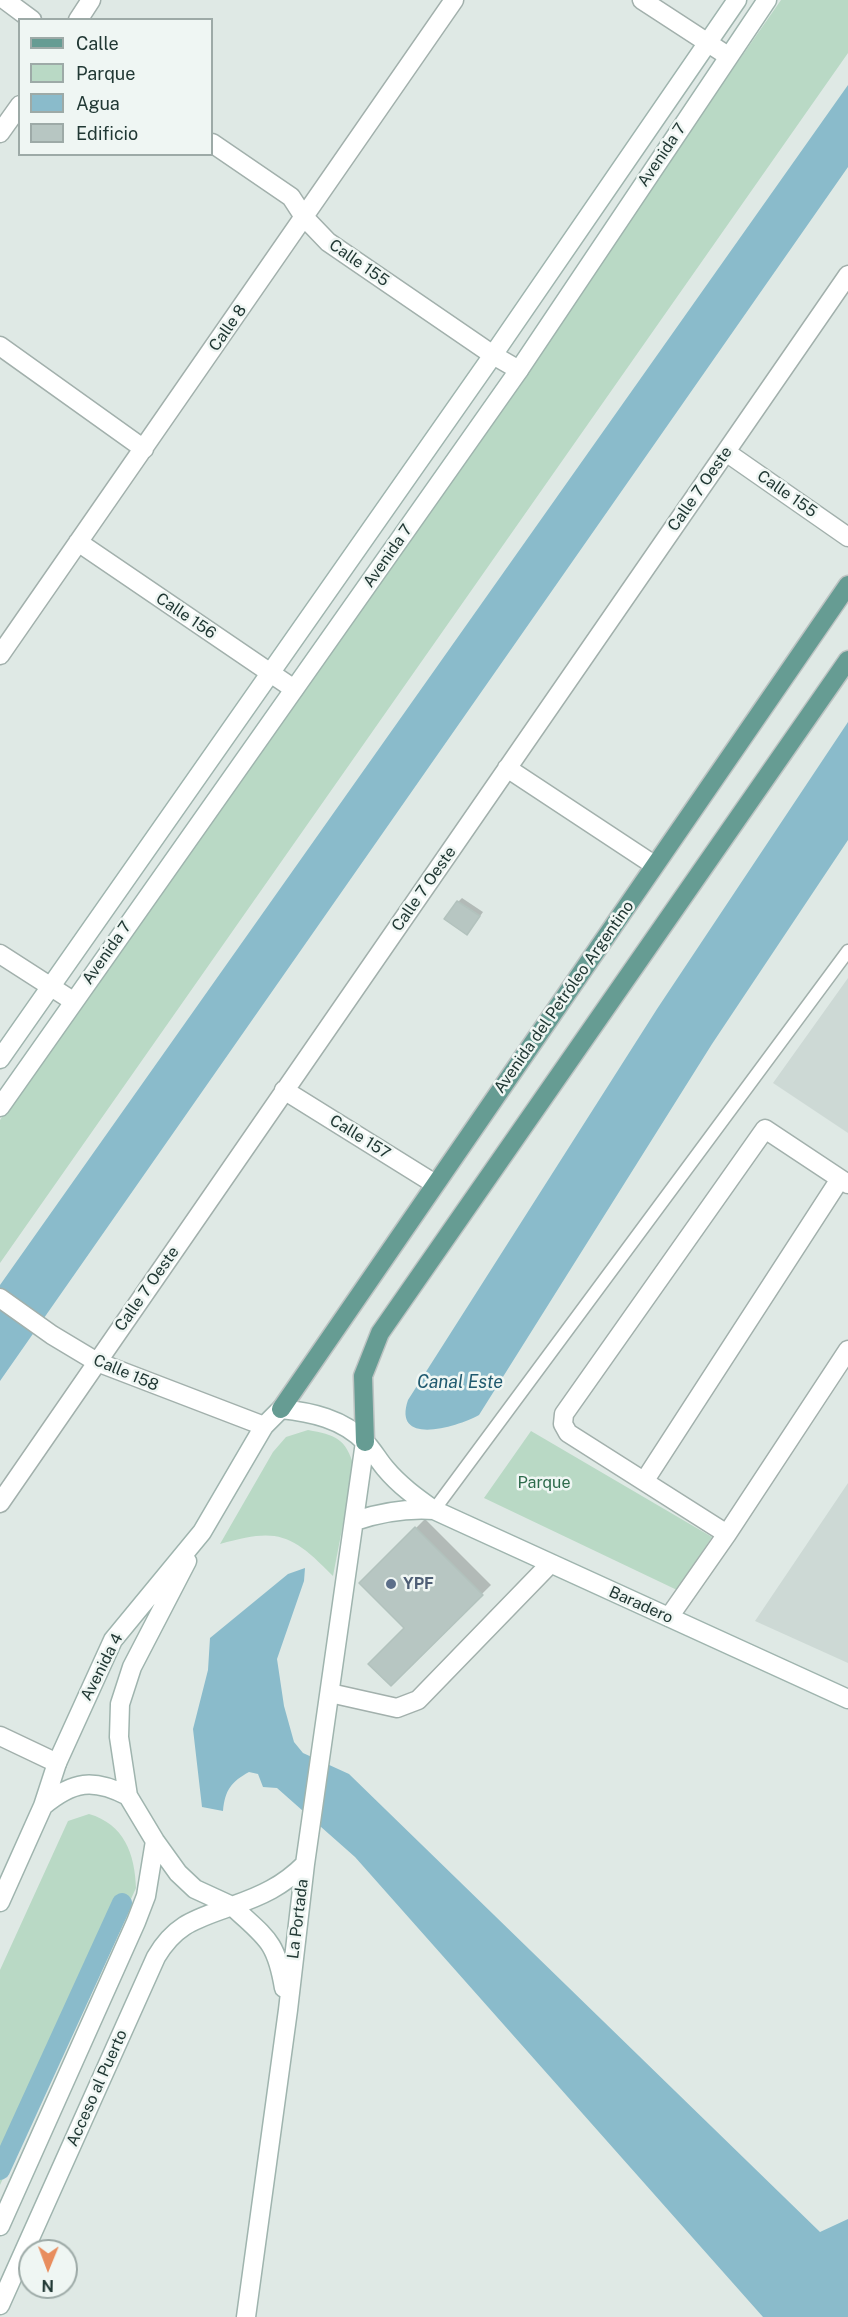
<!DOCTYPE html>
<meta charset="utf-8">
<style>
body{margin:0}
#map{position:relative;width:848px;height:2317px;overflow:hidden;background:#dfe9e5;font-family:"Public Sans",sans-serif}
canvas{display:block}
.legend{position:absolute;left:18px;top:18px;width:195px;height:138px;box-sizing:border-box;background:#eff6f3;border:2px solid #9daaa7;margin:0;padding:8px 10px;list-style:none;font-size:18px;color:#213834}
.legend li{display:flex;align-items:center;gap:12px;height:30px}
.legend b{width:30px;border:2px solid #9daaa7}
.north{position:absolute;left:18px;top:2239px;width:60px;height:60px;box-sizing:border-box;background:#eff6f3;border:2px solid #9daaa7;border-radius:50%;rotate:181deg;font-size:16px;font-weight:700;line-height:24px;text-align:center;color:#213834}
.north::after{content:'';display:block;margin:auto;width:21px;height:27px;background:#e88d5e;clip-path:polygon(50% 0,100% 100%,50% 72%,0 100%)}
</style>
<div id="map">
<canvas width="848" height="2317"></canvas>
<ul class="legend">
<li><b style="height:8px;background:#669c93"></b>Calle</li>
<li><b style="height:16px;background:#b9d9c5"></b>Parque</li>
<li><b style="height:16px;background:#8abbcb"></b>Agua</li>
<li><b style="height:16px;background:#b7c6c2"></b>Edificio</li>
</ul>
<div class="north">N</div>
</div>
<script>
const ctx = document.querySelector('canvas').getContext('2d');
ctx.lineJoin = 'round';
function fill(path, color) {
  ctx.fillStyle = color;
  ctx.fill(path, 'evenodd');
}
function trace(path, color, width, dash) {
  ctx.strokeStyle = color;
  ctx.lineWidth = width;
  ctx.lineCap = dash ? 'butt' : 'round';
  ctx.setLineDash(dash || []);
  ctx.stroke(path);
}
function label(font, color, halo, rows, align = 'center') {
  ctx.font = font + ' "Public Sans",sans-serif';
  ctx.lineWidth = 5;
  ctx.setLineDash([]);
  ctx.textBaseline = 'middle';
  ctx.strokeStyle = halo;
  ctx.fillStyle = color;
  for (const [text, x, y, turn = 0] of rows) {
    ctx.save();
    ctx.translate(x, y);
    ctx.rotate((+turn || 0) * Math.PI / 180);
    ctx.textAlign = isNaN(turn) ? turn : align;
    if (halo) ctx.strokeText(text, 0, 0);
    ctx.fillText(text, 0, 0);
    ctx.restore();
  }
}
const built = new Path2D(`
 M848 978V1133L773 1083Z
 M848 1483V1663L755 1621Z`);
const green = new Path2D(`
 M781 0H848V53L0 1263V1120Z
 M308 1430C335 1435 346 1438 354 1467L333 1576C292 1534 278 1527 220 1544L273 1452 286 1437Z
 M531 1431 712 1537 677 1590 484 1498Z
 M89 1814C124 1824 135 1854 136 1888L0 2185V1970L68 1821Z`);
const water = new Path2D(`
 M848 85V167L0 1381V1285Z
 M848 722V840L712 1044 479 1415C457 1427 392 1447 408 1400L657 1009Z
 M305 1568 304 1581 277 1659 284 1706 294 1742 303 1753 349 1774 820 2232 848 2219V2317H763L355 1857 277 1788 263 1787 258 1774 249 1772C231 1782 225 1790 223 1811L202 1807 193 1729 208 1670 210 1638 288 1574Z`);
const shadow = new Path2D(`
 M462 898 483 912 471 929 458 902Z
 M425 1519 491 1585 391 1684 406 1628 361 1583Z`);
const canal = new Path2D(`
 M0 2170 122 1903`);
const building = new Path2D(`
 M457 901 480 916 467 935 444 919Z
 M415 1527 483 1595 391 1686 368 1664 404 1628 359 1583Z`);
const lane = new Path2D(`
 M434 1510 848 951`);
const street = new Path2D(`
 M5 0 32 20
 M642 0 728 56
 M78 20 91 0
 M0 133 20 105
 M212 143 291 197 304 217 328 242 493 355 519 370
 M0 346 144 449
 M726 452 848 537
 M78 542 294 689
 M0 655 454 0
 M507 768 654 865
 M0 954 73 1001
 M284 1090 435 1184
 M0 1298 52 1335 97 1362 264 1426
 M645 1480 840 1179
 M0 1503 848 275
 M727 1534 568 1433 563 1424 564 1414 765 1129 848 1184
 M669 1617 727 1534 848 1350
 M330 1693 397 1708 418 1700 549 1565
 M0 1736 57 1763`);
const secondary = new Path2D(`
 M0 1059 493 355 737 0
 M0 1107 519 370 767 0
 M355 1521C382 1512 406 1508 434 1510
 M187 1561 132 1667 120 1704 119 1737 128 1796 155 1841 178 1873 195 1889 232 1906C261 1896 283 1886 305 1864
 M43 1806C73 1781 93 1778 128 1796
 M0 1902 43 1806 57 1763 113 1640 202 1532 264 1426 281 1409C311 1412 343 1419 365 1442 373 1450 378 1460 385 1468 399 1485 417 1498 434 1510L848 1699
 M0 2226 136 1922 146 1896 155 1841
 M0 2305 156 1957C176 1923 197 1919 232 1906 266 1938 276 1940 284 1988
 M246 2317 288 2010 305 1864 365 1442`);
const primary = new Path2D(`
 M281 1409 848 585
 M365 1442 363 1376 380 1333 848 660`);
const markers = [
 [391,1584,6,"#5c6f8a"]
];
const streetNames = [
 ["Avenida 7",662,155,-56],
 ["Calle 155",359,263,35],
 ["Calle 8",228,328,-55],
 ["Calle 7 Oeste",700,489,-55],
 ["Calle 155",787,494,35],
 ["Avenida 7",388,556,-55],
 ["Calle 156",186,616,34],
 ["Calle 7 Oeste",424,889,-55],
 ["Avenida 7",107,953,-55],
 ["Avenida del Petróleo Argentino",564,997,-55],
 ["Calle 157",360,1137,32],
 ["Calle 7 Oeste",147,1289,-55],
 ["Calle 158",126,1373,23],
 ["Baradero",641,1605,24],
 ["Avenida 4",102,1667,-63],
 ["La Portada",298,1919,-83],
 ["Acceso al Puerto",97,2088,-66]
];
const parkNames = [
 ["Parque",544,1483]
];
const serviceNames = [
 ["YPF",403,1584]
];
const waterNames = [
 ["Canal Este",460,1382]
];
fill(built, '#cdd9d5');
fill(green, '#b9d9c5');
fill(water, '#8abbcb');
fill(shadow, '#0003');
trace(canal, '#8abbcb', 20);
fill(building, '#b7c6c2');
trace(building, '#b2c2bd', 1.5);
trace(lane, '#a2b0ac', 15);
trace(street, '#a2b0ac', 21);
trace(secondary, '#9fb4ae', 21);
trace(primary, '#bcc3c2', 21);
trace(lane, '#fff', 12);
trace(street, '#fff', 18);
trace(secondary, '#fff', 18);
trace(primary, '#669c93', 18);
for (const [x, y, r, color] of markers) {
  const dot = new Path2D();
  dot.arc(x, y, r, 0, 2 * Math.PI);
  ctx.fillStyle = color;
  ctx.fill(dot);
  trace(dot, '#eff6f3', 2);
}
label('16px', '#213834', '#eff6f3', streetNames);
label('16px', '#2e6b4c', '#eff6f3', parkNames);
label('bold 16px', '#4e5e75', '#eff6f3', serviceNames, 'left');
label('italic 18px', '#205a6f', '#eff6f3', waterNames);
</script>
